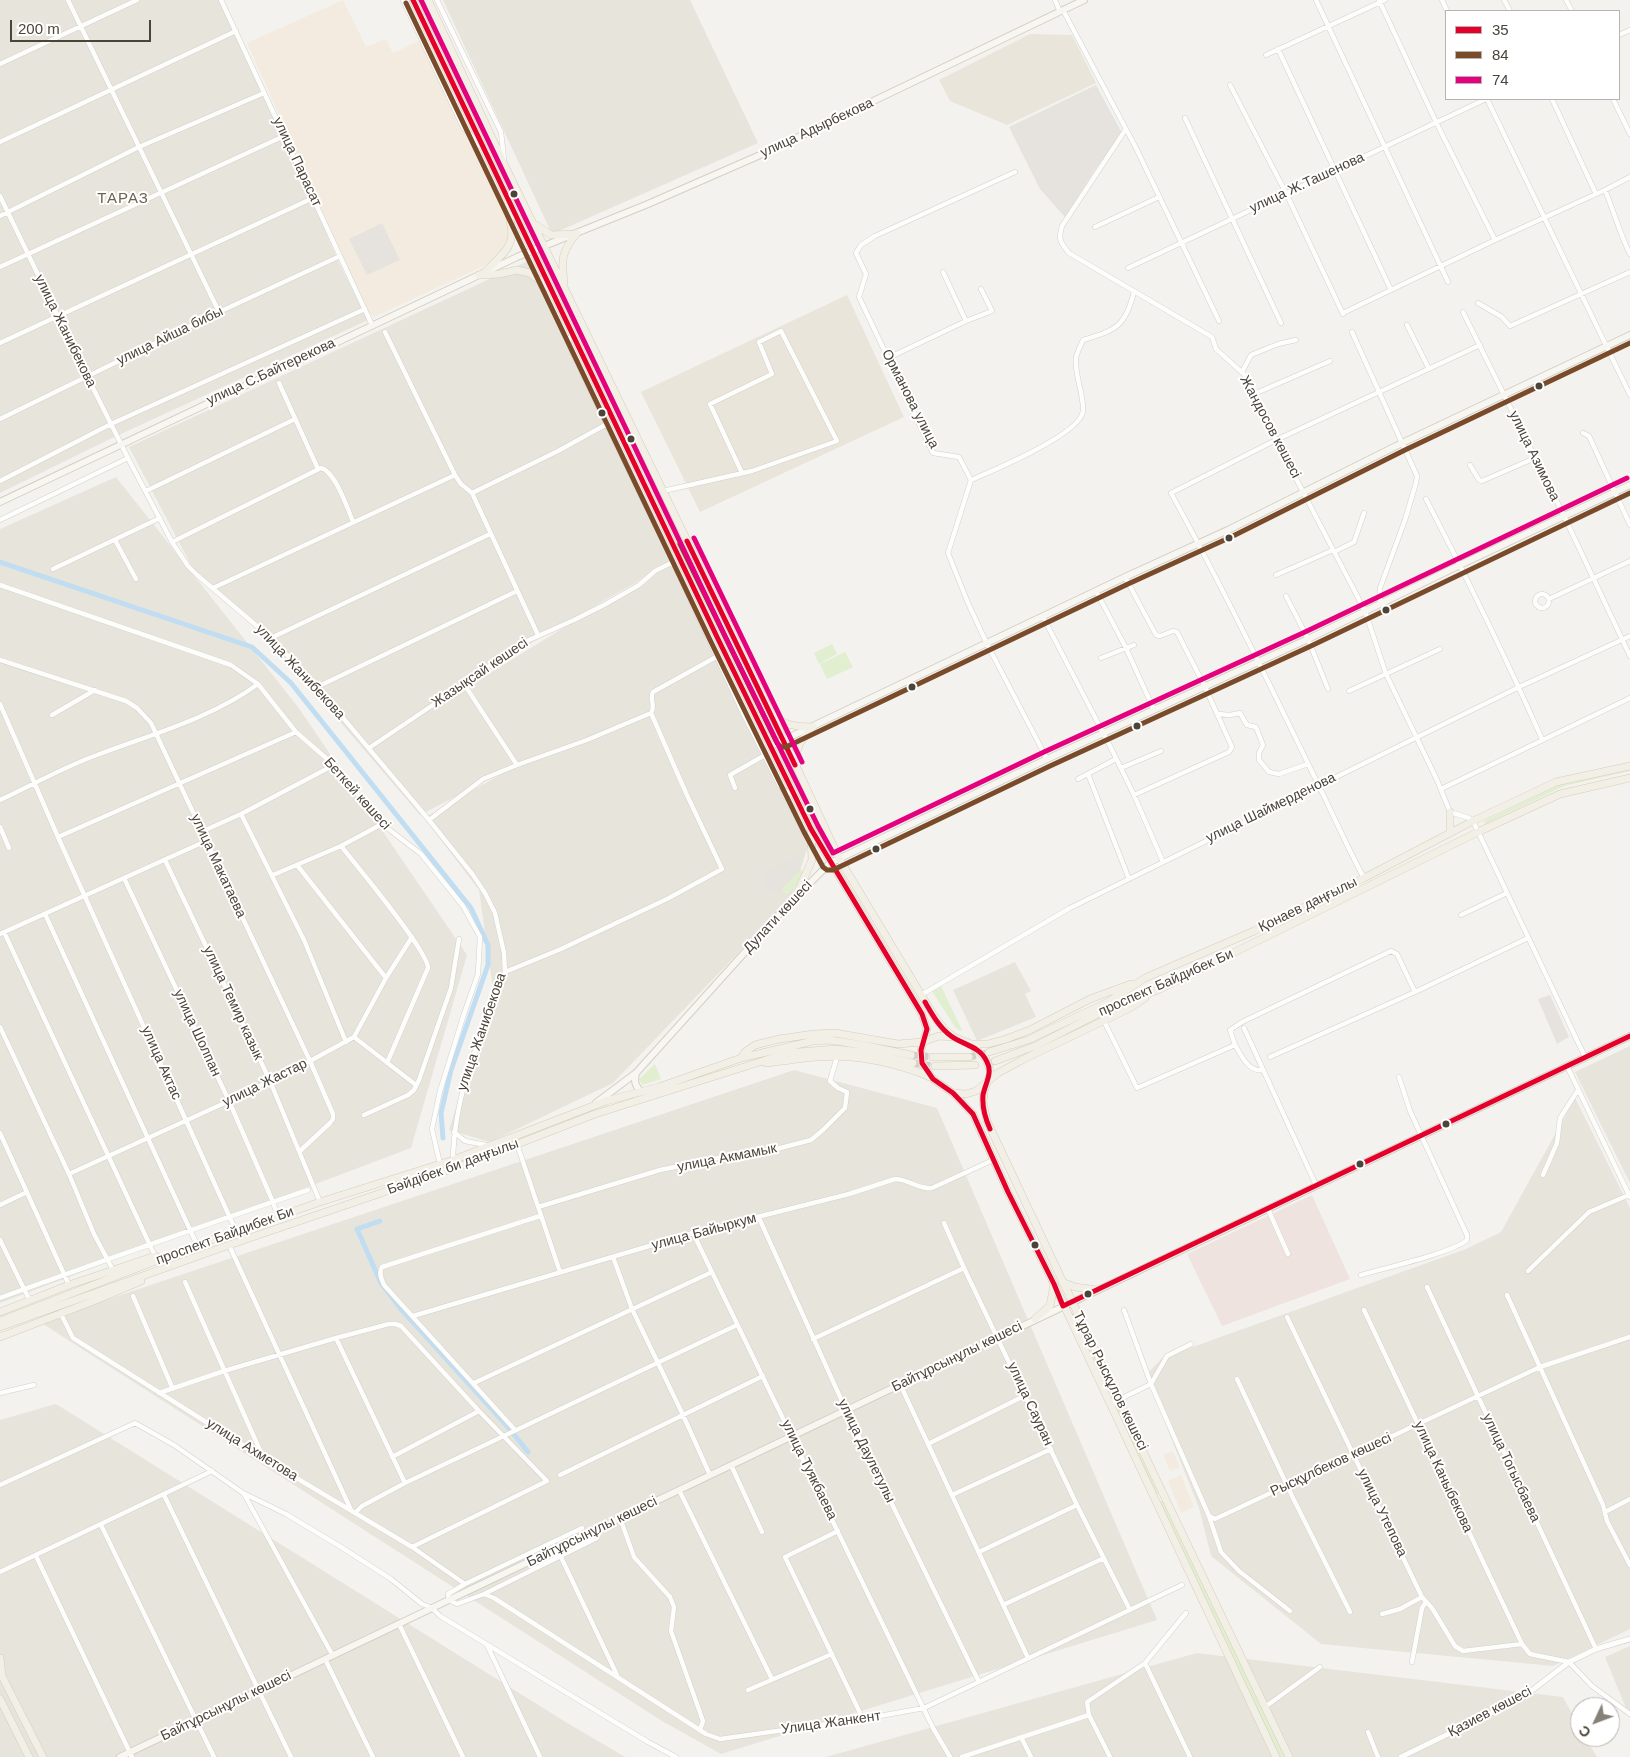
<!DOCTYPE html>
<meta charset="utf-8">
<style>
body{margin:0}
#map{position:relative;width:1630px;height:1757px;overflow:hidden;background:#f4f2ee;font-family:Helvetica,sans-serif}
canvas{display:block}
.legend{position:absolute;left:1445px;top:10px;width:175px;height:90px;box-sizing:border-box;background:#fff;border:1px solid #b7b4b0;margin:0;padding:6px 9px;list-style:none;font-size:15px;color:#4b4439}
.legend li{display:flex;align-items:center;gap:10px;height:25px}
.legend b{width:25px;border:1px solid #b7b4b0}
.north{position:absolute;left:1570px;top:1697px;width:50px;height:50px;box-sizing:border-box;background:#fff;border:1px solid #b7b4b0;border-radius:50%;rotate:227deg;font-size:14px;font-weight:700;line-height:20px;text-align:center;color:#4b4439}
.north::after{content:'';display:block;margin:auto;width:18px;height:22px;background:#868178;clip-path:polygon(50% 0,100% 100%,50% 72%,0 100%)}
.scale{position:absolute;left:10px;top:20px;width:141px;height:22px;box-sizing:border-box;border:2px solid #4b4439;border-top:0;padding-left:6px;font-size:15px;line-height:18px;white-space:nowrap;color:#4b4439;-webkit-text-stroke:4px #fff;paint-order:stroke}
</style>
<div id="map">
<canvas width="1630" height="1757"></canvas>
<ul class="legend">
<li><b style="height:6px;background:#e4002b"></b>35</li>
<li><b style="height:6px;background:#7a4b2a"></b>84</li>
<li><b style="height:6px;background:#e5007d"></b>74</li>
</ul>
<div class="north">С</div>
<div class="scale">200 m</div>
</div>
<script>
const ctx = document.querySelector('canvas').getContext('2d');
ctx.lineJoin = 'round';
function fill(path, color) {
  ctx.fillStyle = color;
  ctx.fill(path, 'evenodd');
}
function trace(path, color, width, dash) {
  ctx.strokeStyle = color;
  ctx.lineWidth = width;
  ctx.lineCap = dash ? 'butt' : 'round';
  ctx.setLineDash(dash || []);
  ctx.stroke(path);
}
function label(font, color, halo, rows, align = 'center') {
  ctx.font = font + ' Helvetica,sans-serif';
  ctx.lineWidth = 4;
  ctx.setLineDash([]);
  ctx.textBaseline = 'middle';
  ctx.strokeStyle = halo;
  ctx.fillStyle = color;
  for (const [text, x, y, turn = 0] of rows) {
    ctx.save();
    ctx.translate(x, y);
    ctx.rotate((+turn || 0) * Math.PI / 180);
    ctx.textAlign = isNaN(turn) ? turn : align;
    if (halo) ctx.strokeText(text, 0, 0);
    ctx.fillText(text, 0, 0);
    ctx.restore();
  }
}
const residential = new Path2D(`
 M0 0H219L314 204 338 261 368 320 108 440 0 493Z
 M443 0H690L758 143 552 234Z
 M528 261 670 563 808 846 791 898 613 1083 490 1142 449 1130 493 989 479 890 424 818 517 765 420 815 269 639 192 567 129 447ZM664 566 469 686 514 759 462 683Z
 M116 477 298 707 467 955 411 1148 0 1303V529Z
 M1015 962 1031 991 1025 994 1036 1017 977 1041 953 990Z
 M1630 1046V1183L1575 1072Z
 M794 1070 937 1108 1157 1620 721 1754 662 1721 40 1322Z
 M1575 1098 1630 1208V1629L1553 1666 1321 1644 1211 1556 1199 1508 1146 1375 1162 1358 1466 1249 1501 1232Z
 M56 1404 564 1721 625 1757H0V1420Z
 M1630 1646V1718L1605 1657Z
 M1197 1653 1563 1697 1580 1728V1737H1585L1597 1757H826Z`);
const commercial = new Path2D(`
 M343 0 366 47 386 39 393 53 426 38 505 204 514 234 513 245 505 256 374 317 367 311 247 43Z
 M1173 1451 1180 1467 1170 1471 1163 1455Z
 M1181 1475 1194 1507 1181 1513 1168 1481Z`);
const industrial = new Path2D(`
 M1096 85 1122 133 1095 170 1065 217 1040 189 1009 127Z`);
const education = new Path2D(`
 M1030 34 1072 35 1096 83 1007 125 950 101 939 80Z
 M847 295 904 417 700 512 641 392Z`);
const medical = new Path2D(`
 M1312 1195 1350 1279 1222 1326 1187 1254Z`);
const green = new Path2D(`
 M417 0H422L531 228 527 230Z
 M544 253 647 467 642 469 539 255Z
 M655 485 773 731 768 733 650 488Z
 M832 644 837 654 819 664 814 653Z
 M845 652 853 667 827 679 820 664Z
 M780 747 829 848 825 850 776 749Z
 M1630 769V771L1564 786 1485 824 1484 821 1554 787 1578 780Z
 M801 869 804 874C799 881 795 890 786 894L781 890Z
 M941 986 962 1030 960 1031 955 1027 932 991Z
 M655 1064 661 1079 642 1085 639 1079Z
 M1074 1312 1113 1396 1110 1397 1070 1314Z
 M1117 1404 1159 1494 1156 1495 1113 1406Z
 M1164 1500 1286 1757H1281L1159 1502Z`);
const parking = new Path2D(`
 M382 223 400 260 367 275 349 239Z
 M797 857 801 866 778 892 771 895 763 878 772 869Z
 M1550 995 1569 1037 1557 1044 1538 999Z`);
const canal = new Path2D(`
 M0 562 252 647 291 683 471 908 488 945V965L451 1070 441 1113 443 1138
 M380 1221 357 1229 381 1283 401 1309 508 1427 528 1452`);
const primaryTunnel = new Path2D(`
 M911 1055 933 1057
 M969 1057 987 1053
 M913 1063 935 1066`);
const minor = new Path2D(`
 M68 0 219 312
 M221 0 372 325
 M403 0 463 127 480 146
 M437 0 501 132 504 160
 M1055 0 1060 12
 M1316 0 1448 282
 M1379 0 1436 122 1495 240
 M1442 0 1447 11
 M1504 0 1510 11
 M1566 0 1572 11
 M1063 10 1136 148 1219 321
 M1619 35 1630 30
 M1278 49 1391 290
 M1266 55 1385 0
 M0 64 137 0
 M1230 85 1286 193 1343 314
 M1487 99 1630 395
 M1552 99 1596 194
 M1613 99 1630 134
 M1185 118 1281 323
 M1126 129 1062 226C1058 239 1060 242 1069 253L1212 337 1216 349 1246 376 1276 440 1365 611 1386 674 1437 780 1450 812 1469 818 1473 821 1585 1057
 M0 142 236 31
 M1015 172 875 236 861 245 856 253 866 274 859 297 933 453 959 457 971 480 948 553 968 603 987 644 1047 759
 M1605 190C1614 212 1620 234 1630 254
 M0 196 87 376 130 462 172 542 188 566 197 575 271 638 317 687 429 820 473 875 485 893 495 913 504 953 505 972C481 1033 454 1094 453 1160
 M0 216 139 147 264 93
 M1095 227 1159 197
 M0 267 284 136
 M1128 268 1486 99
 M1478 303 1502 317 1510 326 1630 272
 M1463 312 1564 516 1630 656
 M1343 313 1495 240 1605 190 1630 177
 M966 321 992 311 981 289
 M1407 325 1429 369
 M385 332 455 475 461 484 472 493 538 635
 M1352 332 1417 476 1416 483 1405 520 1380 588V603
 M572 334 568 342 573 354 673 562 743 713 780 786 785 791 794 795
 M0 343 313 198
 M888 358 966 321 943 272
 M1242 372 1251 355 1278 344 1296 340
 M279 383 318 469
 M1254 394 1330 361
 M0 419 219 312 340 256
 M1583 433 1589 436 1630 525
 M1470 465 1479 480 1482 481 1535 458
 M971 480C992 471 1081 434 1083 411 1084 394 1074 374 1076 358 1077 352 1081 345 1083 340 1115 330 1125 328 1134 292
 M0 481 111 424 365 309
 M146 491 295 419
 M663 491 752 471 837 441 781 331 759 342 772 374 710 404 742 473
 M472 493 558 451 607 424
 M1426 499C1467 578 1506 658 1542 739
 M0 520 128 458
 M115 540 136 579
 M172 542 321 468C335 471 348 509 353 522
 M1334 552 1354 542 1364 513
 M53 569 160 518
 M1276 575 1333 550
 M1125 577 1156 635 1160 636 1173 631 1177 632 1205 687 1232 747 1229 752 1134 795
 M0 585 231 665 258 684 296 732 334 765 382 824 421 854 463 906 480 937 478 974 464 1014 440 1091 432 1129 440 1164
 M213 588 455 475
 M1096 591 1126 648 1154 710
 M1535 601a7 7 0 1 1 14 0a7 7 0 1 1-14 0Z
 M1286 596 1308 639 1328 689
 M1549 599 1630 561
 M1043 617 1111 748 1134 795 1163 862
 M271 638 490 534
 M1101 658 1134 645
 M0 660 126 701 137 708 151 723 310 1061 333 1114V1119L330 1123 300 1151
 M464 684 517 765
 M317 687 517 591
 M1349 691 1440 649
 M0 704 58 837 236 1231
 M1218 714 1230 715 1240 713 1247 725 1256 727 1263 745 1259 753V760L1269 772 1279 774 1308 764
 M52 715 95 690
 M369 748 464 684 520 644 574 620 604 605 639 585 655 571 673 562
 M1121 768 1161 751
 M1088 774 1129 879
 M1078 779 1116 759
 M735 788 730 775 765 755
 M1441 789 1630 698
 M0 800C32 785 64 767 97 755 152 734 210 719 258 684
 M241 814 304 940 346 1042
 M429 820 483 779 517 765 587 740 651 713C656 706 649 698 653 692L716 657
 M0 827 9 848
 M201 832 241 814 334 765
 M58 837 296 732
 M341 846C356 865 428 951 428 968L387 1063
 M165 860 270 1081 320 1202
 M297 865 386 978
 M273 875 341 846 382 824
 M124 878 229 1101 273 1202 278 1217
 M1364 878C1347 847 1333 814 1317 782 1270 685 1223 588 1171 493L1276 440 1480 345
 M45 914 197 1245
 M1461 915 1507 893
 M4 932 155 1256
 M0 934 206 841
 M505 972 561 949 667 899 722 869 686 793 651 713
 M921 995 1070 908 1519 687 1630 636
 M1104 1021 1137 1088 1235 1045C1242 1056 1248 1072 1263 1070
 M0 1027 69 1174 94 1234 113 1270
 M1244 1028 1316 1185
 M354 1037 416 1085
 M1235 1045 1230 1030 1242 1022 1391 951 1397 954 1415 992 1528 938
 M1270 1057 1415 992
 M1567 1066 1630 1197
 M364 1115 408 1095 414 1090 419 1080 451 988 459 939
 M454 1132 465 1141 486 1145
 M0 1133 69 1285
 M517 1144 560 1272
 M69 1174 229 1101 310 1061 354 1037 386 978 412 937
 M1543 1175 1557 1143 1560 1118 1578 1090
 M0 1205 27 1192
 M538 1207 660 1170 728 1156 746 1157 811 1140 823 1130 845 1108 847 1092 838 1088 830 1081 837 1057
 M1268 1209 1288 1254
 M759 1218 846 1410 979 1682
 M944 1223 964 1268
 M693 1233 933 1728 950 1757
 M0 1240 30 1301
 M229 1245 351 1510
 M613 1257 632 1309 683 1415 710 1475
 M1528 1271 1589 1212 1629 1195
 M1361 1275C1384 1268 1452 1253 1467 1240V1235L1410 1111 1399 1077
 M185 1282 263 1457
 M1427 1287 1596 1649
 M1507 1295 1603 1505 1607 1521 1630 1565
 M133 1296 172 1387
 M0 1298C102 1261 205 1225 308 1190
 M1124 1310 1151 1384 1167 1356 1191 1344
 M1364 1310 1522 1644
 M61 1314 73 1338 263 1458 412 1547 465 1584 582 1528
 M413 1316 693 1233 849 1194 895 1179C908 1179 919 1190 932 1188L993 1160
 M1287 1317 1422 1597 1432 1608 1455 1646 1463 1651 1522 1644 1530 1654 1569 1662 1592 1686 1630 1714
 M336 1338 405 1483
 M813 1339 964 1268 1077 1505 1130 1610
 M1237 1379 1293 1498 1350 1612
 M474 1383 712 1272
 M900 1384 1028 1658
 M0 1393 34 1385
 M159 1393 224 1371 336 1338 389 1324H395L401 1326 479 1411 547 1481 412 1547
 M1110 1404 1151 1384 1209 1516 1215 1519 1540 1367 1630 1337
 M515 1430 384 1285C382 1280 378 1273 382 1267L540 1216
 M928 1444 1026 1395
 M392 1457 479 1411
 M731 1465 762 1532
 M560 1475 763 1376
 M0 1485 135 1423 174 1445 243 1493 286 1514 341 1547 391 1579 422 1604 432 1608 440 1616 648 1742 676 1757
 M679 1490 772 1679
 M244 1494 333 1656
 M164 1495 291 1757
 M952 1495 1051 1449
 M1605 1512 1630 1499
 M355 1513 362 1506 405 1483 737 1325
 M1209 1516 1221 1552 1239 1571 1290 1611
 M620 1518 634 1557 670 1597 674 1607 671 1631 703 1721 700 1730
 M101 1525 214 1757
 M838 1531 785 1557 863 1719
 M597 1538 484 1594 494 1598 706 1734 720 1739 863 1719 924 1708 1182 1585
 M979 1552 1077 1505
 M36 1556 132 1757
 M561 1557 617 1675
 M0 1572 212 1471
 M465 1584 448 1594 449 1600 457 1604 484 1594
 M1003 1605 1104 1558
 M1382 1614 1400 1609 1422 1597
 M399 1624 463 1757
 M487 1645 540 1757
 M325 1659 373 1757
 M1412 1662 1422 1608 1426 1602
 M1145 1663 1190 1757
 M748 1690 832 1654
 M1265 1707 1320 1667
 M1368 1732 1378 1757
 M1021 1737 1031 1757
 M962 1757 1089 1715
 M1110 1757 1089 1715 1087 1702 1145 1663 1186 1613`);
const tertiary = new Path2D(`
 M1401 1757 1522 1698 1569 1662 1596 1649 1630 1639`);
const secondary = new Path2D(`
 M0 502 517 257 648 204 767 152 1084 0
 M771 746 1125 577 1228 530 1402 443 1630 335
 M636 1073C634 1082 635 1085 641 1092
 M596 1103 636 1073 782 911 830 863 1047 759 1308 639 1460 565 1630 485
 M120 1757 1630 1036`);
const primary = new Path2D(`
 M413 0 718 639 811 829 922 1014 927 1029 921 1050 922 1063 933 1079 953 1093 973 1114 1008 1192 1054 1284 1276 1757
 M428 0 505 166 784 740 839 858 934 1016 944 1029 954 1037 971 1044 986 1059 990 1070V1075L984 1091 983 1102 987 1121C1086 1334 1188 1545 1289 1757
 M536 225 551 235 575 234
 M485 272C498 258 516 247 511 226 510 217 507 208 508 199
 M479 275 499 274 517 270 530 273 550 289
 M564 282C561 259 562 251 577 233
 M773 713C783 727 797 726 813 727
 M797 763C794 747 803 738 813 727
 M1450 812V833
 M796 896 812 860 811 832
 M971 1044H988L1006 1039 1030 1030 1090 999 1131 984
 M989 1052 1028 1040 1108 1002 1145 978 1254 931 1364 878 1473 821 1556 782 1630 766
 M933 1057H969
 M741 1058 745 1052 755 1045 779 1039 814 1034 835 1033 898 1044 922 1042 939 1036 954 1037
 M995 1061 1035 1046 1112 1007 1158 990 1478 832 1560 794 1630 778
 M766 1063C794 1060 823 1054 851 1057 876 1059 908 1067 930 1077
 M935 1066 975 1065
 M954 1093 966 1094 976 1091 998 1073 1022 1060 1130 1008 1145 998
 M1062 1282 1075 1287 1097 1290
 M0 1312 69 1285 155 1256 162 1259
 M1035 1319 1050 1306 1054 1284
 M0 1321 197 1245 320 1202 453 1160 606 1101 659 1087 741 1058 813 1041 830 1040 862 1045 911 1055
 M0 1327 229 1245 466 1164 595 1114 788 1053 835 1049 862 1052 913 1063
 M0 1337 96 1300 141 1281
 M0 1658 2 1676
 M0 1672 43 1757
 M0 1699 29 1757`);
const bus1 = new Path2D(`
 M413 0 718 639 811 829 922 1014 927 1029 921 1050 922 1063 933 1079 953 1093 973 1114 1008 1192 1054 1284 1063 1306 1630 1036
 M687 541 795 765
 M925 1002C932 1014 939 1027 951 1036 963 1045 980 1046 987 1062 993 1073 985 1084 983 1095 982 1107 985 1118 990 1129`);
const bus2 = new Path2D(`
 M406 3 711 642 804 832 823 867 827 870H833L1050 766 1311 646 1630 493
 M680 544 777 743 781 747H786L1128 584 1231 537 1405 450 1630 343`);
const bus3 = new Path2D(`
 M421 0 725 636 818 826 833 853 1044 752 1305 632 1627 478
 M694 538 802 762`);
const markers = [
 [514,194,4.5,"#4b4439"],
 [1539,386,4.5,"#4b4439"],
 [602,413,4.5,"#4b4439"],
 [631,439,4.5,"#4b4439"],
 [1229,538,4.5,"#4b4439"],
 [1386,610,4.5,"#4b4439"],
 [912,687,4.5,"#4b4439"],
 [1137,726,4.5,"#4b4439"],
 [810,809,4.5,"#4b4439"],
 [876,849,4.5,"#4b4439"],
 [1446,1124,4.5,"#4b4439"],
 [1360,1164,4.5,"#4b4439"],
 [1035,1245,4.5,"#4b4439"],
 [1088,1294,4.5,"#4b4439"]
];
const streetNames = [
 ["улица Адырбекова",817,128,-25],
 ["улица Парасат",297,162,65],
 ["улица Ж.Ташенова",1307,183,-25],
 ["улица Жанибекова",65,331,64],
 ["улица Айша бибы",170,336,-26],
 ["улица С.Байтерекова",271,372,-25],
 ["Орманова улица",910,399,63],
 ["Жандосов көшесі",1270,427,62],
 ["улица Азимова",1534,456,64],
 ["улица Жанибекова",300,672,47],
 ["Жазықсай көшесі",480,673,-34],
 ["Беткей көшесі",357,794,48],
 ["улица Шаймерденова",1271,808,-26],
 ["улица Макатаева",218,866,65],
 ["Қонаев даңғылы",1308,905,-26],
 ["Дулати көшесі",778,917,-47],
 ["проспект Байдибек Би",1166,983,-24],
 ["улица Темир казык",233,1003,65],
 ["улица Жанибекова",482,1032,-71],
 ["улица Шолпан",197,1033,65],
 ["улица Актас",161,1063,66],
 ["улица Жастар",265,1083,-26],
 ["улица Акмамык",727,1158,-11],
 ["Бәйдібек би даңғылы",453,1167,-20],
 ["улица Байыркум",704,1232,-15],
 ["проспект Байдибек Би",225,1236,-20],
 ["Байтұрсынұлы көшесі",957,1357,-26],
 ["Тұрар Рыскұлов көшесі",1110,1381,64],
 ["улица Сауран",1030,1404,65],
 ["улица Ахметова",252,1450,32],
 ["улица Даулетулы",866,1451,64],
 ["Рысқұлбеков көшесі",1331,1465,-25],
 ["улица Тогысбаева",1511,1468,65],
 ["улица Туякбаева",809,1470,64],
 ["улица Каныбекова",1443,1477,65],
 ["улица Утепова",1382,1513,64],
 ["Байтұрсынұлы көшесі",592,1532,-26],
 ["Байтұрсынұлы көшесі",226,1706,-26],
 ["Қазиев көшесі",1490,1712,-28],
 ["Улица Жанкент",831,1723,-8]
];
const neighbourhoodNames = [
 ["ТАРАЗ",123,199]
];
fill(residential, '#e7e4dc');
fill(commercial, '#f3ebdf');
fill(industrial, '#e6e2de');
fill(education, '#eae5da');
fill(medical, '#eee3df');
fill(green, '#e1eecf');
fill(parking, '#e6e3df');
trace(canal, '#c0ddf1', 5);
trace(primaryTunnel, '#d2cfca', 7, [7, 3.5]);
trace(minor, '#d2d0cb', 5.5);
trace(tertiary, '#d2d0cb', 6);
trace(secondary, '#d3cfc5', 8);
trace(primary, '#d6cebb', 8);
trace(minor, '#fdfdfc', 4.5);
trace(tertiary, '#fdfdfc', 5);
trace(secondary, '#f7f6f1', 6);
trace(primary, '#f2efe6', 7);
trace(bus1, '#e4002b', 5);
trace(bus2, '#7a4b2a', 5);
trace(bus3, '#e5007d', 5);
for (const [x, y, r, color] of markers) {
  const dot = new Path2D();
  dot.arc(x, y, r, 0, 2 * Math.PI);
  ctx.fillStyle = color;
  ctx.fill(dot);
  trace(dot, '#fff', 2);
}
label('14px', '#4b4439', '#fff', streetNames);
ctx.letterSpacing = '1px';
label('15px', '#6e6250', '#fff', neighbourhoodNames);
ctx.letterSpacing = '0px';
</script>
